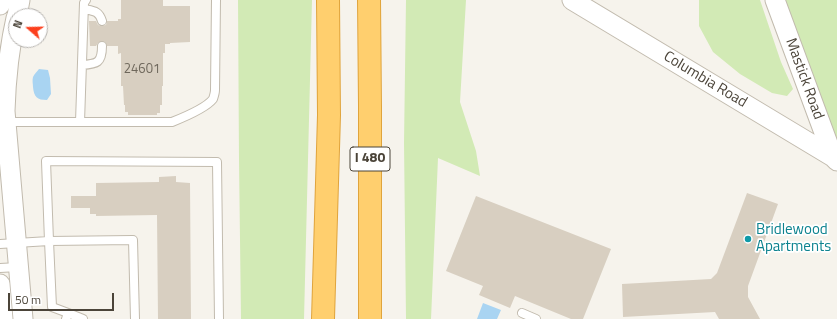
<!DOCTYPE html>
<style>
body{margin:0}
#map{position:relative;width:837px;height:319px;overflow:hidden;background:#f6f3ec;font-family:"Titillium Web",sans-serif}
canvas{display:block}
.north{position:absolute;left:8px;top:8px;width:40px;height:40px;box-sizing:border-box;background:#fff;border:1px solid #b7b4b0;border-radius:50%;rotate:290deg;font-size:11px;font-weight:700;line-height:16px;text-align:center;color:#4b4439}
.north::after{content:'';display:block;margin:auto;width:14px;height:18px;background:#fc3f1d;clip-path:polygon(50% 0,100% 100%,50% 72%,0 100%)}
.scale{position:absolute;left:8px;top:293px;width:106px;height:18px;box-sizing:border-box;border:2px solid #4b4439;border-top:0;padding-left:5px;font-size:12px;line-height:14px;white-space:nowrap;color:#4b4439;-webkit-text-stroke:3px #fff;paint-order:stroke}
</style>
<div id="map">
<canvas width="837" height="319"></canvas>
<div class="north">N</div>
<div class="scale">50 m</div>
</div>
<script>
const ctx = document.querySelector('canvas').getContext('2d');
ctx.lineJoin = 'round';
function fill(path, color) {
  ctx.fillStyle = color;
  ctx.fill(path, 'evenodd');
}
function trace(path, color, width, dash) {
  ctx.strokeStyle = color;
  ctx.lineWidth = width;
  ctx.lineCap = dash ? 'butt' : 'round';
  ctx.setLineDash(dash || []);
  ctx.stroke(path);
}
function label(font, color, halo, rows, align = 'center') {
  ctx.font = font + ' "Titillium Web",sans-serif';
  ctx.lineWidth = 3.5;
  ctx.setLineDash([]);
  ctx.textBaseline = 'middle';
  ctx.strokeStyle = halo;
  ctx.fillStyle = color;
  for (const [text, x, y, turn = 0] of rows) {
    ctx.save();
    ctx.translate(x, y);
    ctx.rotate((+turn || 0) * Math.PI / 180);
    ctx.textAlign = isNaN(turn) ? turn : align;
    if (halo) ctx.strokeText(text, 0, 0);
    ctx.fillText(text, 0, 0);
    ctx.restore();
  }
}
const green = new Path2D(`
 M238 0H312L304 319H241L239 160Z
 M406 0H466L460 102 476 151 480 176 438 158 431 319H406L404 143Z
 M699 0H760L781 62 793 89 787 96 772 93 740 74 713 52 699 26Z
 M780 0H837V157Z`);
const water = new Path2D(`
 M39 69 48 70 50 78 51 94 47 100C37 100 34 97 33 87 33 84 32 81 33 77 34 74 37 72 39 69Z
 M483 303 501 310 497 319H477Z`);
const building = new Path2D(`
 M121 0H163V6H190V42L170 43V44H165V53H163V86H162V105H160V113H157V115H128V112H125V105H124L123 86H121V53L118 54V46H107L105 42 102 41 98 43 96 46H90L89 21H96L98 25 101 26 106 25 107 21H118V19H121Z
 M176 176V182L190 183 191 319H158L157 215 96 216V214H90V208H71V196H96V183L159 182V177Z
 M747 193 778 204 748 286V297L760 319H719L715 312 623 317 622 284 711 279 717 273Z
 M476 196 611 249 583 319H571L515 296 510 308 479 295 483 286 446 271Z`);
const service = new Path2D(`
 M84 9C94 11 99 11 102 21
 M82 65C97 64 102 63 102 46
 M5 122H172C182 118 206 108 213 99 214 96 215 93 215 90L216 0
 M80 122 84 3 86 0
 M0 244 49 241 52 307 68 313 66 319
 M0 268 18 267
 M68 313 83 319
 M522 313 536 319
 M135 319 133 240 49 241 46 161 217 162 219 319`);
const tertiary = new Path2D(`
 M572 0 833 157 837 161
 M775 0 833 157
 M0 5 1 0
 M17 16 20 0
 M16 18C9 49 6 79 5 111L23 319
 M0 284 3 319`);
const motorway = new Path2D(`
 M369 0 370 106V319
 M323 319 329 115 328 0`);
const markers = [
 [748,239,4,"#0f9aa8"]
];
const numberNames = [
 ["24601",142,70]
];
const shields = [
 [370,159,40]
];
const shieldNames = [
 ["I 480",370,159]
];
const streetNames = [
 ["Mastick Road",804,79,70],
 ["Columbia Road",705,80,31]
];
const cultureNames = [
 ["Bridlewood",756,230],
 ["Apartments",756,247]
];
fill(green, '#d2eab5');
fill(water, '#a9d4f2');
fill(building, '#d8cfc1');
trace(service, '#c2bbae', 10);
trace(tertiary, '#c2bbae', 21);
trace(motorway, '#e0a43c', 24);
trace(service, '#fff', 8);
trace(tertiary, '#fff', 19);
trace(motorway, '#ffcf6e', 22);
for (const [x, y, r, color] of markers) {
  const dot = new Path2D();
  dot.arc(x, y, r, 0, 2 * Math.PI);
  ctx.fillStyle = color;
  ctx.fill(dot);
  trace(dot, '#fff', 1.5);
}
label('13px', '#6e675b', null, numberNames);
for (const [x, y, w] of shields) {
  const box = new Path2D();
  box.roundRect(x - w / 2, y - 12, w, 24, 3);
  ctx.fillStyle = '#fff';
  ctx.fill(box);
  trace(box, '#4b4439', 1);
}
label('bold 14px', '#4b4439', null, shieldNames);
label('15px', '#4b4439', '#fff', streetNames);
label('15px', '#0d838f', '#fff', cultureNames, 'left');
</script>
